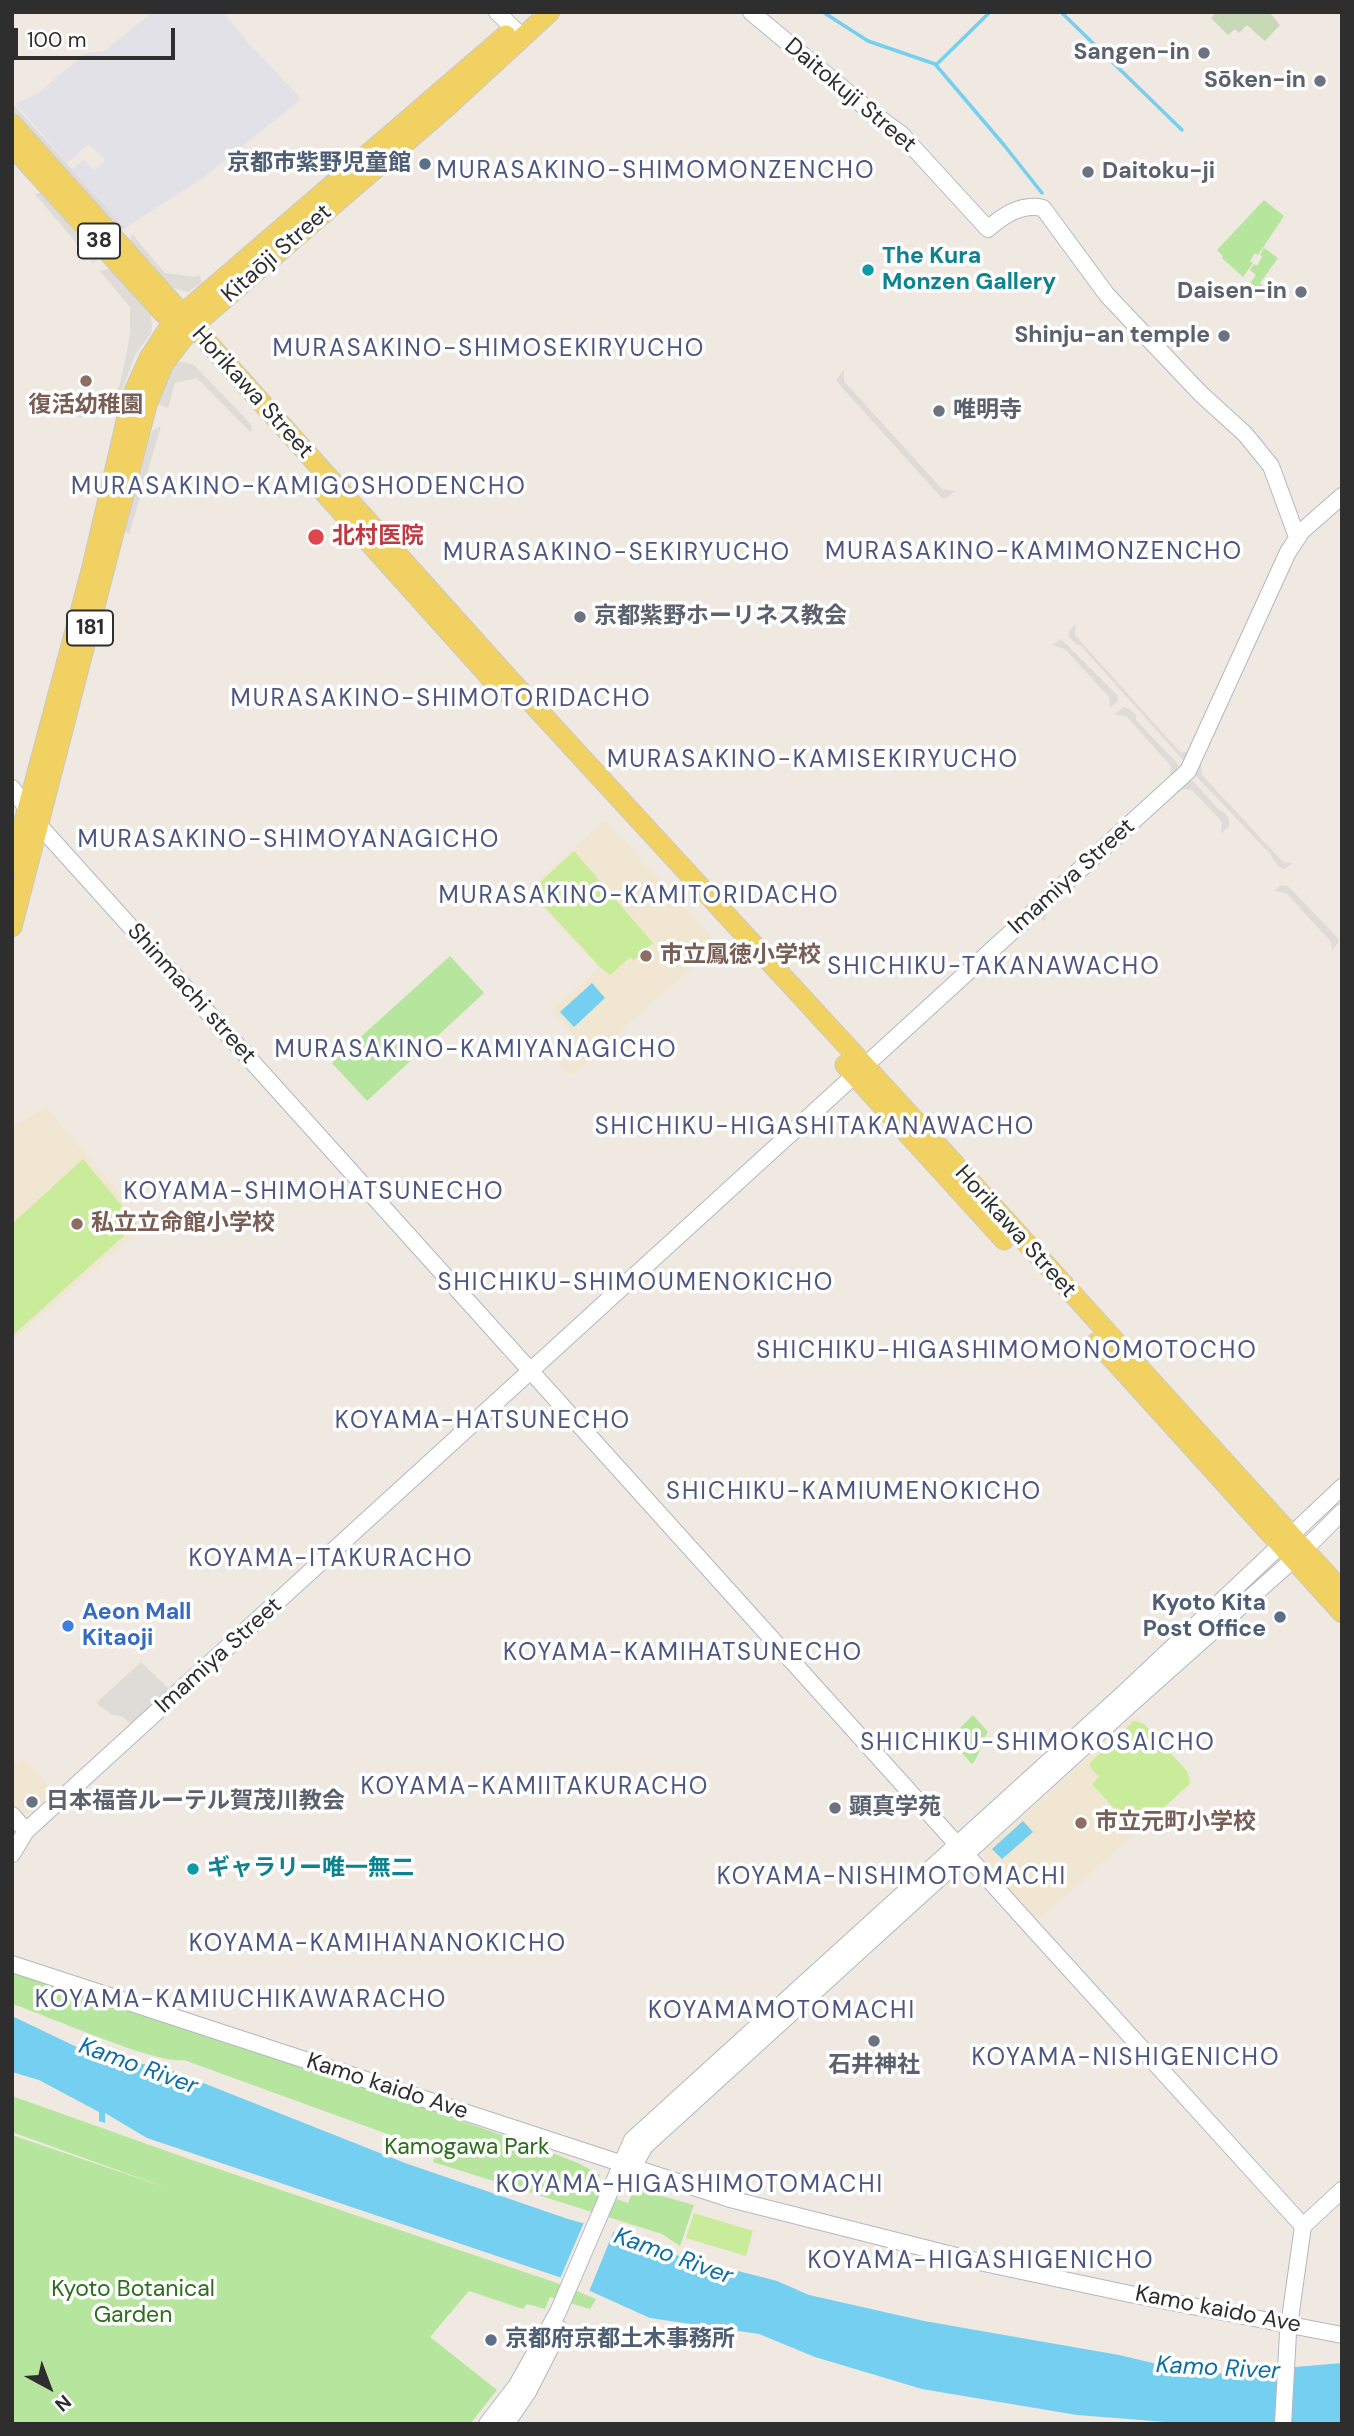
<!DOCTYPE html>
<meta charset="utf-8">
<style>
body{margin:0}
#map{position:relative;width:1354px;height:2436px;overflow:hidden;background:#efe9e1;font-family:"DM Sans",sans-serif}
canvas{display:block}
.frame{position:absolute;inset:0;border:14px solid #2e2e2e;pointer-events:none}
.north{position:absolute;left:14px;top:2352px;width:70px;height:70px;-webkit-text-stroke:5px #fff;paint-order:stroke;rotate:139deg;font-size:19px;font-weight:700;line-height:28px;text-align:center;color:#2e2e2e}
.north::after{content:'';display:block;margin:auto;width:24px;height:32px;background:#2e2e2e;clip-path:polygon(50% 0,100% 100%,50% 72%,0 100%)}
.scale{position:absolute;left:14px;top:28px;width:161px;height:32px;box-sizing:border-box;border:4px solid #2e2e2e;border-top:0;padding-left:9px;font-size:21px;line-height:24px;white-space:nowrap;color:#2e2e2e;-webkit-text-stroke:5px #fff;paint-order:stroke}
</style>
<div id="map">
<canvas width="1354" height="2436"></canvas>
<div class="frame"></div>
<div class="north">N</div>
<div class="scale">100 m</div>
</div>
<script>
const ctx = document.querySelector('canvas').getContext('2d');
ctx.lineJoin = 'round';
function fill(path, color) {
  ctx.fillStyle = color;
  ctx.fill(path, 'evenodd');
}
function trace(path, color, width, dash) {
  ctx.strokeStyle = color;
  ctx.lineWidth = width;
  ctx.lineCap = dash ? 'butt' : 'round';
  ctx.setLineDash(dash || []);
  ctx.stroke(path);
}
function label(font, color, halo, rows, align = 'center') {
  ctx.font = font + ' "DM Sans","Noto Sans JP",sans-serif';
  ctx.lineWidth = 7;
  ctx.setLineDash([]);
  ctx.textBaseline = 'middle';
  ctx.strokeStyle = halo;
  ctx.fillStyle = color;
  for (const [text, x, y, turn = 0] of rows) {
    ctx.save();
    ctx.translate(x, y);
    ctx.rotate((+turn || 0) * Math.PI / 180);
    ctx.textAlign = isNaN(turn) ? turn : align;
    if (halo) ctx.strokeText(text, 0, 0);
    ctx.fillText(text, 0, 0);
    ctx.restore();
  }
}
const industrial = new Path2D(`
 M153 12H223L249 44 299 96V101L203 178 125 228 72 169 84 159 94 171 105 160 89 144 67 163 16 104 41 91 85 53 104 51Z`);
const education = new Path2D(`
 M605 820 718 944 573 1074 567 1073 552 1055 573 1035 552 1010 599 968 531 895V887Z
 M46 1107 142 1220 140 1229 12 1341V1127Z
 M1132 1718H1138L1191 1776V1783L1041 1918 1034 1917 985 1862 984 1851Z
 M21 1759 24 1760 36 1771 55 1793 32 1813H23L12 1802V1767Z`);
const green = new Path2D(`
 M1264 200 1284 216 1258 255 1255 253 1250 261 1253 263 1243 277 1222 258 1223 256 1217 250Z
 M1264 248 1278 258 1260 283 1263 286 1260 290 1250 283 1256 275 1250 270 1254 264 1257 266 1262 257 1260 255Z
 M450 956 484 993 367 1101 332 1063Z
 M973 1715 988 1732C980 1742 981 1755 972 1764L960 1751 969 1742 958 1730Z
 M12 1972 295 2063 542 2149 578 2163 600 2175 595 2191 628 2203 634 2188 694 2205 680 2246 662 2234 433 2162 438 2149 415 2138 404 2140 184 2060C156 2065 47 2015 12 2004Z
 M12 2096 189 2159 557 2283 596 2299 590 2309 550 2297 545 2309 527 2304 523 2309 469 2291 430 2337 497 2390 470 2424H12V2135L170 2189 12 2132Z`);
const cemetery = new Path2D(`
 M1212 12H1269L1280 25 1265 41 1247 25 1239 33 1235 29 1228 35 1211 18 1214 15Z`);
const pitch = new Path2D(`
 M574 851 653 943 634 960 630 957 610 975 600 967 532 893 535 887Z
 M83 1159 137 1224 12 1336V1224Z
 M1134 1721 1144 1724 1187 1771 1190 1784 1136 1832 1092 1784 1099 1777 1090 1767V1763Z
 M694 2213 753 2231 746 2256 686 2238Z`);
const plaza = new Path2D(`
 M14 105 125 228 119 232 111 226 12 112Z
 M39 193H42L74 227 77 234 96 256V260L93 263 35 194Z
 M132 234 165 273 196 277 199 275 202 281 200 284 188 292 173 288 151 263 129 243Z
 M107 269 113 270 151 314 152 327 151 333 135 355 123 388 86 418 76 416 75 415 83 416 119 387 126 357 130 333V307L100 271Z
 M183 362 194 365 245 418 252 426 251 433 197 378 175 383 168 408 161 406 158 402 169 370 176 363Z
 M844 370V381L942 489 955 491 949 496 944 499 941 497 846 392 836 380Z
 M161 426 129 535 124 529 151 434 153 430Z
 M1076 623 1075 635 1181 753 1192 750 1184 761 1081 646 1076 644 1068 636 1069 631Z
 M1061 639 1117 695 1118 701 1110 708 1109 697 1065 649 1052 645Z
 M1123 707 1130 709 1136 715V720L1178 764 1180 772 1069 871 1068 870 1170 777 1171 766 1126 716 1114 715Z
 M1227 707 1201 763 1202 775 1283 862 1293 863 1284 869 1279 867 1271 855 1195 775 1224 708Z
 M1188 780 1194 782 1218 809 1225 813 1229 819V826L1221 834 1222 822 1192 790 1181 789 1046 913 1045 922 1042 919 1043 911Z
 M1281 885 1288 886 1338 938V943L1332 950 1331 942 1286 893 1274 891Z
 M141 1662 170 1690 130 1724 123 1717 111 1714 96 1703Z`);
const water = new Path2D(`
 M592 983 605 998 574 1027 560 1012Z
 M1023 1821 1033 1832 1002 1859 992 1849Z
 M12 2016 83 2050 173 2071 405 2163 568 2219 630 2236 644 2247 777 2281 809 2295 924 2321 1119 2355 1204 2375 1342 2363V2424H1192L1077 2415 922 2389 815 2357 759 2334 650 2318 559 2277 147 2138 105 2113V2123L99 2121V2112L39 2080 12 2072Z`);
const pier = new Path2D(`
 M585 2220 615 2228 588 2294 559 2281Z`);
const stream = new Path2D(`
 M823 12 868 41 935 64 1004 145 1042 193
 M1061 12 1182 130
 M936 65 990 12`);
const tertiary = new Path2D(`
 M497 12 522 37
 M751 12 871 112 901 134 988 229C1002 216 1022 203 1043 208L1107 295 1201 394 1245 434 1271 466 1297 537
 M12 788 38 824 1035 1931 1303 2226
 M12 1815 26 1831
 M12 1854 26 1831 1188 771 1288 552 1302 531 1342 496
 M12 1964 730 2199 984 2263 1130 2294 1342 2335
 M627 2177 645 2146 1132 1703 1304 1550 1342 1512
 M487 2424 517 2385 558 2312 632 2140 1124 1693 1342 1487
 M506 2424 528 2392 560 2329
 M1283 2424 1288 2333 1303 2226 1342 2190`);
const primary = new Path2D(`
 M12 124 504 673 914 1119 1342 1591
 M12 146 164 314
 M320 488 503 692
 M12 866 92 567 132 396 149 358 172 323 182 314 506 35
 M12 927 147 405 163 365 192 327 448 106 550 12
 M845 1065 1004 1240
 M1097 1342 1342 1613`);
const markers = [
 [1204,53,7,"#6b7280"],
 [1320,81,7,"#6b7280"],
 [425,164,7,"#5c6f8a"],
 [1088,172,7,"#6b7280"],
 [868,270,7,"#0f9aa8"],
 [1301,292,7,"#6b7280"],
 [1224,336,7,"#6b7280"],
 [86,381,7,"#8d6e63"],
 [939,411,7,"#6b7280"],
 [316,537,9,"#e0444e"],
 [580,617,7,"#6b7280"],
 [646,956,7,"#8d6e63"],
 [77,1224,7,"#8d6e63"],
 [1280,1617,7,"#5c6f8a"],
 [68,1626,7,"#3f7fe0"],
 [32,1802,7,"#6b7280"],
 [835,1808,7,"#6b7280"],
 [1081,1823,7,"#8d6e63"],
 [193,1869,7,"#0f9aa8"],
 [874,2041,7,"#6b7280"],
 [491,2340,7,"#5c6f8a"]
];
const shields = [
 [99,241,42],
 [90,628,46]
];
const shieldNames = [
 ["38",99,241],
 ["181",90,628]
];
const worshipNames = [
 ["Sangen-in",1190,53,"right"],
 ["Sōken-in",1306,81,"right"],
 ["Daitoku-ji",1102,172],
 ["Daisen-in",1287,292,"right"],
 ["Shinju-an temple",1210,336,"right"],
 ["唯明寺",953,411],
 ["京都紫野ホーリネス教会",594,617],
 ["日本福音ルーテル賀茂川教会",46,1802],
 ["顕真学苑",849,1808],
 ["石井神社",874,2066,"center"]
];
const streetNames = [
 ["Daitokuji Street",850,96,40],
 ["Kitaōji Street",277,254,-41],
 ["Horikawa Street",252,393,48],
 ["Imamiya Street",1072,877,-42],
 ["Shinmachi street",191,994,48],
 ["Horikawa Street",1015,1232,48],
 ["Imamiya Street",219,1656,-42],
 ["Kamo kaido Ave",387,2087,18],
 ["Kamo kaido Ave",1218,2310,11]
];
const serviceNames = [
 ["京都市紫野児童館",411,164],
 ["Kyoto Kita",1266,1604],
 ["Post Office",1266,1630],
 ["京都府京都土木事務所",505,2340,"left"]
];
const cultureNames = [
 ["The Kura",882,257],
 ["Monzen Gallery",882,283],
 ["ギャラリー唯一無二",207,1869]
];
const educationNames = [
 ["復活幼稚園",86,406,"center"],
 ["市立鳳徳小学校",660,956],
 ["私立立命館小学校",91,1224],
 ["市立元町小学校",1095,1823]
];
const healthNames = [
 ["北村医院",332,537]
];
const shopNames = [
 ["Aeon Mall",82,1613],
 ["Kitaoji",82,1639]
];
const parkNames = [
 ["Kamogawa Park",467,2148],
 ["Kyoto Botanical",133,2290],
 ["Garden",133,2316]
];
const neighbourhoodNames = [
 ["MURASAKINO-SHIMOMONZENCHO",656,172],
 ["MURASAKINO-SHIMOSEKIRYUCHO",489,350],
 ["MURASAKINO-KAMIGOSHODENCHO",299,488],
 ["MURASAKINO-KAMIMONZENCHO",1034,553],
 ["MURASAKINO-SEKIRYUCHO",617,554],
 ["MURASAKINO-SHIMOTORIDACHO",441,700],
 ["MURASAKINO-KAMISEKIRYUCHO",813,761],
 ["MURASAKINO-SHIMOYANAGICHO",289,841],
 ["MURASAKINO-KAMITORIDACHO",639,897],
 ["SHICHIKU-TAKANAWACHO",994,968],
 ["MURASAKINO-KAMIYANAGICHO",476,1051],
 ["SHICHIKU-HIGASHITAKANAWACHO",815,1128],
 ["KOYAMA-SHIMOHATSUNECHO",314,1193],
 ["SHICHIKU-SHIMOUMENOKICHO",636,1284],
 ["SHICHIKU-HIGASHIMOMONOMOTOCHO",1007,1352],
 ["KOYAMA-HATSUNECHO",483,1422],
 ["SHICHIKU-KAMIUMENOKICHO",854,1493],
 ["KOYAMA-ITAKURACHO",331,1560],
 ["KOYAMA-KAMIHATSUNECHO",683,1654],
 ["SHICHIKU-SHIMOKOSAICHO",1038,1744],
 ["KOYAMA-KAMIITAKURACHO",535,1788],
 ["KOYAMA-NISHIMOTOMACHI",892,1878],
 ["KOYAMA-KAMIHANANOKICHO",378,1945],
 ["KOYAMA-KAMIUCHIKAWARACHO",241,2001],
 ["KOYAMAMOTOMACHI",782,2012],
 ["KOYAMA-NISHIGENICHO",1126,2059],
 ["KOYAMA-HIGASHIMOTOMACHI",690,2186],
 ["KOYAMA-HIGASHIGENICHO",981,2262]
];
const waterNames = [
 ["Kamo River",138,2067,20],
 ["Kamo River",673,2257,20],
 ["Kamo River",1218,2369,3]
];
fill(industrial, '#e3e1e8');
fill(education, '#f0e6d1');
fill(green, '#b6e59e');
fill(cemetery, '#c8d9b8');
fill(pitch, '#c9ec9a');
fill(plaza, '#dfdcd8');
fill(water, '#75cff0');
fill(pier, '#efe9e1');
trace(stream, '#75cff0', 3.5);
trace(tertiary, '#b4b7c1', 18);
trace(primary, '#c9c9c9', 21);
trace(tertiary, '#fff', 16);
trace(primary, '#f2d163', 19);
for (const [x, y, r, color] of markers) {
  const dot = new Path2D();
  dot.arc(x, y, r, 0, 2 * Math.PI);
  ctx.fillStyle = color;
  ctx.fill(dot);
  trace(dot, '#fff', 2.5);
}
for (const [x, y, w] of shields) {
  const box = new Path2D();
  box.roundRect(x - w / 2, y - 17.5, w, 35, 5);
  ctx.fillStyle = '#fff';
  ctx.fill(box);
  trace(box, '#2e2e2e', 2);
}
label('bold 21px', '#2e2e2e', null, shieldNames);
label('bold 23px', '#5b616d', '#fff', worshipNames, 'left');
label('23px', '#2e2e2e', '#fff', streetNames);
label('bold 23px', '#4e5e75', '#fff', serviceNames, 'right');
label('bold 23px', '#0d838f', '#fff', cultureNames, 'left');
label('bold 23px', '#785e54', '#fff', educationNames, 'left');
label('bold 23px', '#be3a42', '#fff', healthNames, 'left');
label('bold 23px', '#366cbe', '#fff', shopNames, 'left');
label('23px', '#2c6e1b', '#fff', parkNames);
ctx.letterSpacing = '2px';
label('24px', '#4d5680', '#fff', neighbourhoodNames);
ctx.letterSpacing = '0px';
label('italic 24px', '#0d6fa3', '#fff', waterNames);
</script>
